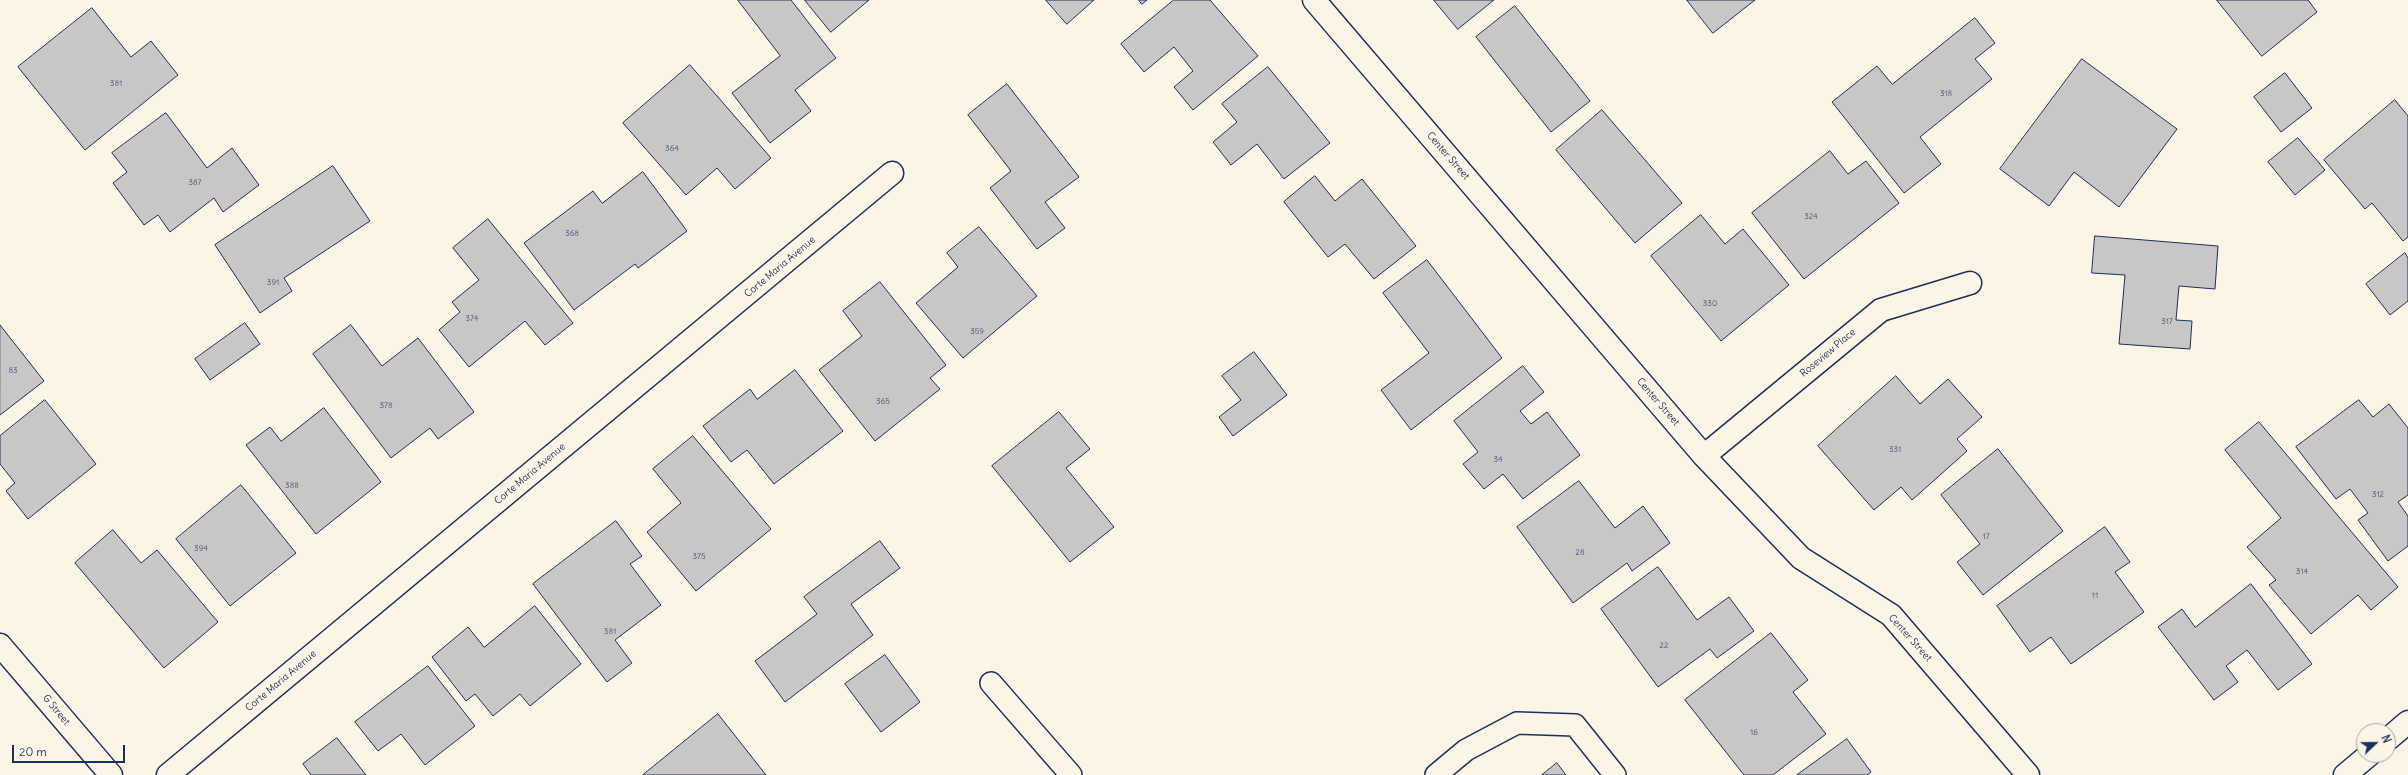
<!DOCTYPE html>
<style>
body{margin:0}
#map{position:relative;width:2408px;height:775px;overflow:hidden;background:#fcf5e5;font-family:Delius,sans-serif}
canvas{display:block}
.north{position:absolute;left:2356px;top:723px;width:40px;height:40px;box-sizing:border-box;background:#fcf5e5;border:1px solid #a2a6af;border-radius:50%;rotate:68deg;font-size:11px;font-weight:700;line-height:16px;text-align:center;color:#1b2f5e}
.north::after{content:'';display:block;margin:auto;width:14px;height:18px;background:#1b2f5e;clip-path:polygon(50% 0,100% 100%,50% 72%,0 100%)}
.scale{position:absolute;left:12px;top:745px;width:113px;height:18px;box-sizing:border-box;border:2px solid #1b2f5e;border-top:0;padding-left:5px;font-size:12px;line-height:14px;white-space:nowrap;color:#1b2f5e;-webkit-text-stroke:3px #fcf5e5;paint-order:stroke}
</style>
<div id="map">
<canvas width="2408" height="775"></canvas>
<div class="north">N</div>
<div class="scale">20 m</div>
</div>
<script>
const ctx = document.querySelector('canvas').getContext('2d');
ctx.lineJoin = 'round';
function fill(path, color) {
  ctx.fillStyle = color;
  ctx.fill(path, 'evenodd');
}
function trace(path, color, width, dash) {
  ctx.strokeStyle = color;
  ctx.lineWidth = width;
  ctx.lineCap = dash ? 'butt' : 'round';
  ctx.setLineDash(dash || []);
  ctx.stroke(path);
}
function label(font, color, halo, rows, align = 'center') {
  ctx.font = font + ' Delius,sans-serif';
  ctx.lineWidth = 3.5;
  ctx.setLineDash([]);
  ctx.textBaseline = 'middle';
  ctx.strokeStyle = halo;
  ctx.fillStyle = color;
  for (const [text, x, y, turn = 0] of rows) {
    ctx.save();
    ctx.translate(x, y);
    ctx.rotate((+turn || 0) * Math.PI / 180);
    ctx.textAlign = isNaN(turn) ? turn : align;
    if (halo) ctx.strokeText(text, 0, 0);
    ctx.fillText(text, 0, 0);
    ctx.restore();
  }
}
const building = new Path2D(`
 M738 0H791L836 58 795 90 811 111 770 143 732 93 780 56Z
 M805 0H869L831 32Z
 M1046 0H1094L1067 24Z
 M1139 0H1147L1142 4Z
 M1174 0H1210L1258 56 1193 110 1174 87 1193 71 1174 47 1144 72 1121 44Z
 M1434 0H1494L1458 29Z
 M1687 0H1755L1713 33Z
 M2217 0H2308L2317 12 2262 56Z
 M1515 6 1590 101 1551 132 1476 37Z
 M92 8 131 57 151 41 178 75 85 150 18 67Z
 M1975 18 1995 43 1975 59 1992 79 1920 137 1941 164 1904 193 1832 102 1877 66 1892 84Z
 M2082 59 2177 129 2119 207 2074 172 2049 206 2000 169Z
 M690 65 771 158 735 189 717 168 686 195 623 123Z
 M1268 67 1330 143 1284 179 1257 144 1231 165 1213 142 1237 122 1222 104Z
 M2285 73 2312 108 2281 132 2254 97Z
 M1007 84 1079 177 1045 202 1065 228 1037 249 990 188 1011 171 968 115Z
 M2395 100 2408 116V237L2403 241 2372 203 2365 209 2324 160Z
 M1602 110 1682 203 1635 243 1556 150Z
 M166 113 207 168 232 148 259 185 223 212 214 198 170 232 158 215 144 225 113 183 127 172 112 153Z
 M2298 138 2325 170 2295 195 2268 162Z
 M1830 151 1848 174 1866 161 1899 203 1804 279 1752 213Z
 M333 166 370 221 284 278 292 291 260 313 215 245Z
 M643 172 687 231 638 268 635 264 574 310 524 243 593 191 602 203Z
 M1315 176 1335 201 1362 179 1416 246 1374 279 1345 244 1328 257 1284 202Z
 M1701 215 1725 244 1743 229 1789 285 1721 341 1651 256Z
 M488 219 573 323 545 345 525 321 469 367 439 330 460 312 452 302 479 280 453 248Z
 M979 227 1037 296 963 358 916 303 958 267 947 253Z
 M2095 236 2218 246 2215 289 2179 286 2176 320 2192 321 2190 349 2119 344 2125 275 2092 273Z
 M2405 253 2408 258V301L2390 315 2366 284Z
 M1427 260 1502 358 1411 430 1381 390 1429 353 1383 293Z
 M880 282 946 365 930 378 940 389 875 441 819 370 862 336 843 311Z
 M245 323 260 344 210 380 195 359Z
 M0 325 44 381 0 415Z
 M351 325 382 366 418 338 474 412 438 439 430 428 391 458 313 354Z
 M1254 352 1287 395 1233 436 1219 417 1241 400 1222 376Z
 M1523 366 1544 392 1520 411 1531 424 1547 412 1580 455 1523 499 1503 474 1484 489 1463 464 1478 452 1454 421Z
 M795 370 843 431 774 484 747 450 731 462 703 426 750 389 757 399Z
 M1896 376 1920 404 1948 379 1982 417 1957 439 1967 451 1912 500 1901 487 1874 510 1818 446Z
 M45 400 96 464 28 519 6 491 15 483 0 464V436Z
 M2359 400 2373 417 2389 404 2408 428V495L2398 502 2408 516V546L2388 561 2358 520 2368 513 2350 489 2336 499 2296 447Z
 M324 408 381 482 316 534 246 445 270 427 281 441Z
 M1059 412 1090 449 1066 468 1114 527 1070 562 992 466Z
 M2259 422 2398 587 2371 610 2358 595 2311 634 2269 585 2276 580 2247 547 2281 518 2225 450Z
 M693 436 771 529 696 591 647 532 681 503 653 469Z
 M1998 449 2063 531 1983 595 1957 562 1980 544 1941 495Z
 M1579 481 1615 528 1643 506 1670 543 1632 571 1627 563 1573 603 1517 527Z
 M241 485 296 553 230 606 176 539Z
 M616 521 642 556 630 564 661 605 615 640 632 663 607 682 533 584Z
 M2105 527 2130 562 2115 572 2144 612 2071 664 2051 637 2030 652 1997 606Z
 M113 530 141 563 157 550 218 622 164 668 75 563Z
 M880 541 900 568 851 604 873 635 785 702 755 661 817 614 804 597Z
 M1658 567 1697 620 1729 597 1754 631 1717 658 1710 649 1658 687 1601 609Z
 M2251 584 2312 664 2278 690 2247 650 2226 666 2238 682 2214 700 2158 627 2182 609 2195 627Z
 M535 606 581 664 530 706 520 694 493 716 475 694 466 701 432 657 468 627 484 647Z
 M1771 633 1808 680 1793 692 1826 734 1773 775H1744L1685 700Z
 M885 655 920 702 881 732 845 684Z
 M428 666 475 726 425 765 401 734 378 751 355 722Z
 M718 714 766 775H643Z
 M337 738 366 775H311L303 764Z
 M1847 739 1871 772 1867 775H1797Z
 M1557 763 1566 775H1542Z`);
const lane = new Path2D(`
 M991 683 1071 775
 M1436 775 1466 750 1517 723 1575 725 1615 775`);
const street = new Path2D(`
 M1314 0 1704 456 1801 558 1891 615 2028 775
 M1704 456 1881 310 1970 283
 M168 775 892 173`);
const secondary = new Path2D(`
 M0 645 111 775
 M2388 739 2408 722
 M2345 775 2369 755`);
const numberNames = [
 ["381",116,84],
 ["318",1946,94],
 ["364",672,149],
 ["387",195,183],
 ["324",1811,217],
 ["368",572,234],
 ["391",273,283],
 ["330",1710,304],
 ["374",472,319],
 ["317",2167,322],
 ["359",977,332],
 ["83",13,371],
 ["365",883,402],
 ["378",386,406],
 ["331",1895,450],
 ["34",1498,460],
 ["388",292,486],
 ["312",2378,495],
 ["17",1986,537],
 ["394",201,549],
 ["28",1580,553],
 ["375",699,557],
 ["314",2302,572],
 ["11",2095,596],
 ["381",610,632],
 ["22",1664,646],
 ["16",1754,733]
];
const streetNames = [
 ["Center Street",1448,156,49],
 ["Corte Maria Avenue",780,267,-40],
 ["Roseview Place",1828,353,-40],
 ["Center Street",1658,402,49],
 ["Corte Maria Avenue",530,474,-40],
 ["Center Street",1910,638,48],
 ["Corte Maria Avenue",281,681,-40],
 ["G Street",56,710,50]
];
fill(building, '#c8c7c6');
trace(building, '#1b2f5e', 1);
trace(lane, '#1b2f5e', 24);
trace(street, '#1b2f5e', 25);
trace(secondary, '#1b2f5e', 25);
trace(lane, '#fcf5e5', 21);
trace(street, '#fcf5e5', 22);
trace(secondary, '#fcf5e5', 22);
label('8px', '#465578', null, numberNames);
label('10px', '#1b2f5e', '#fcf5e5', streetNames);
</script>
